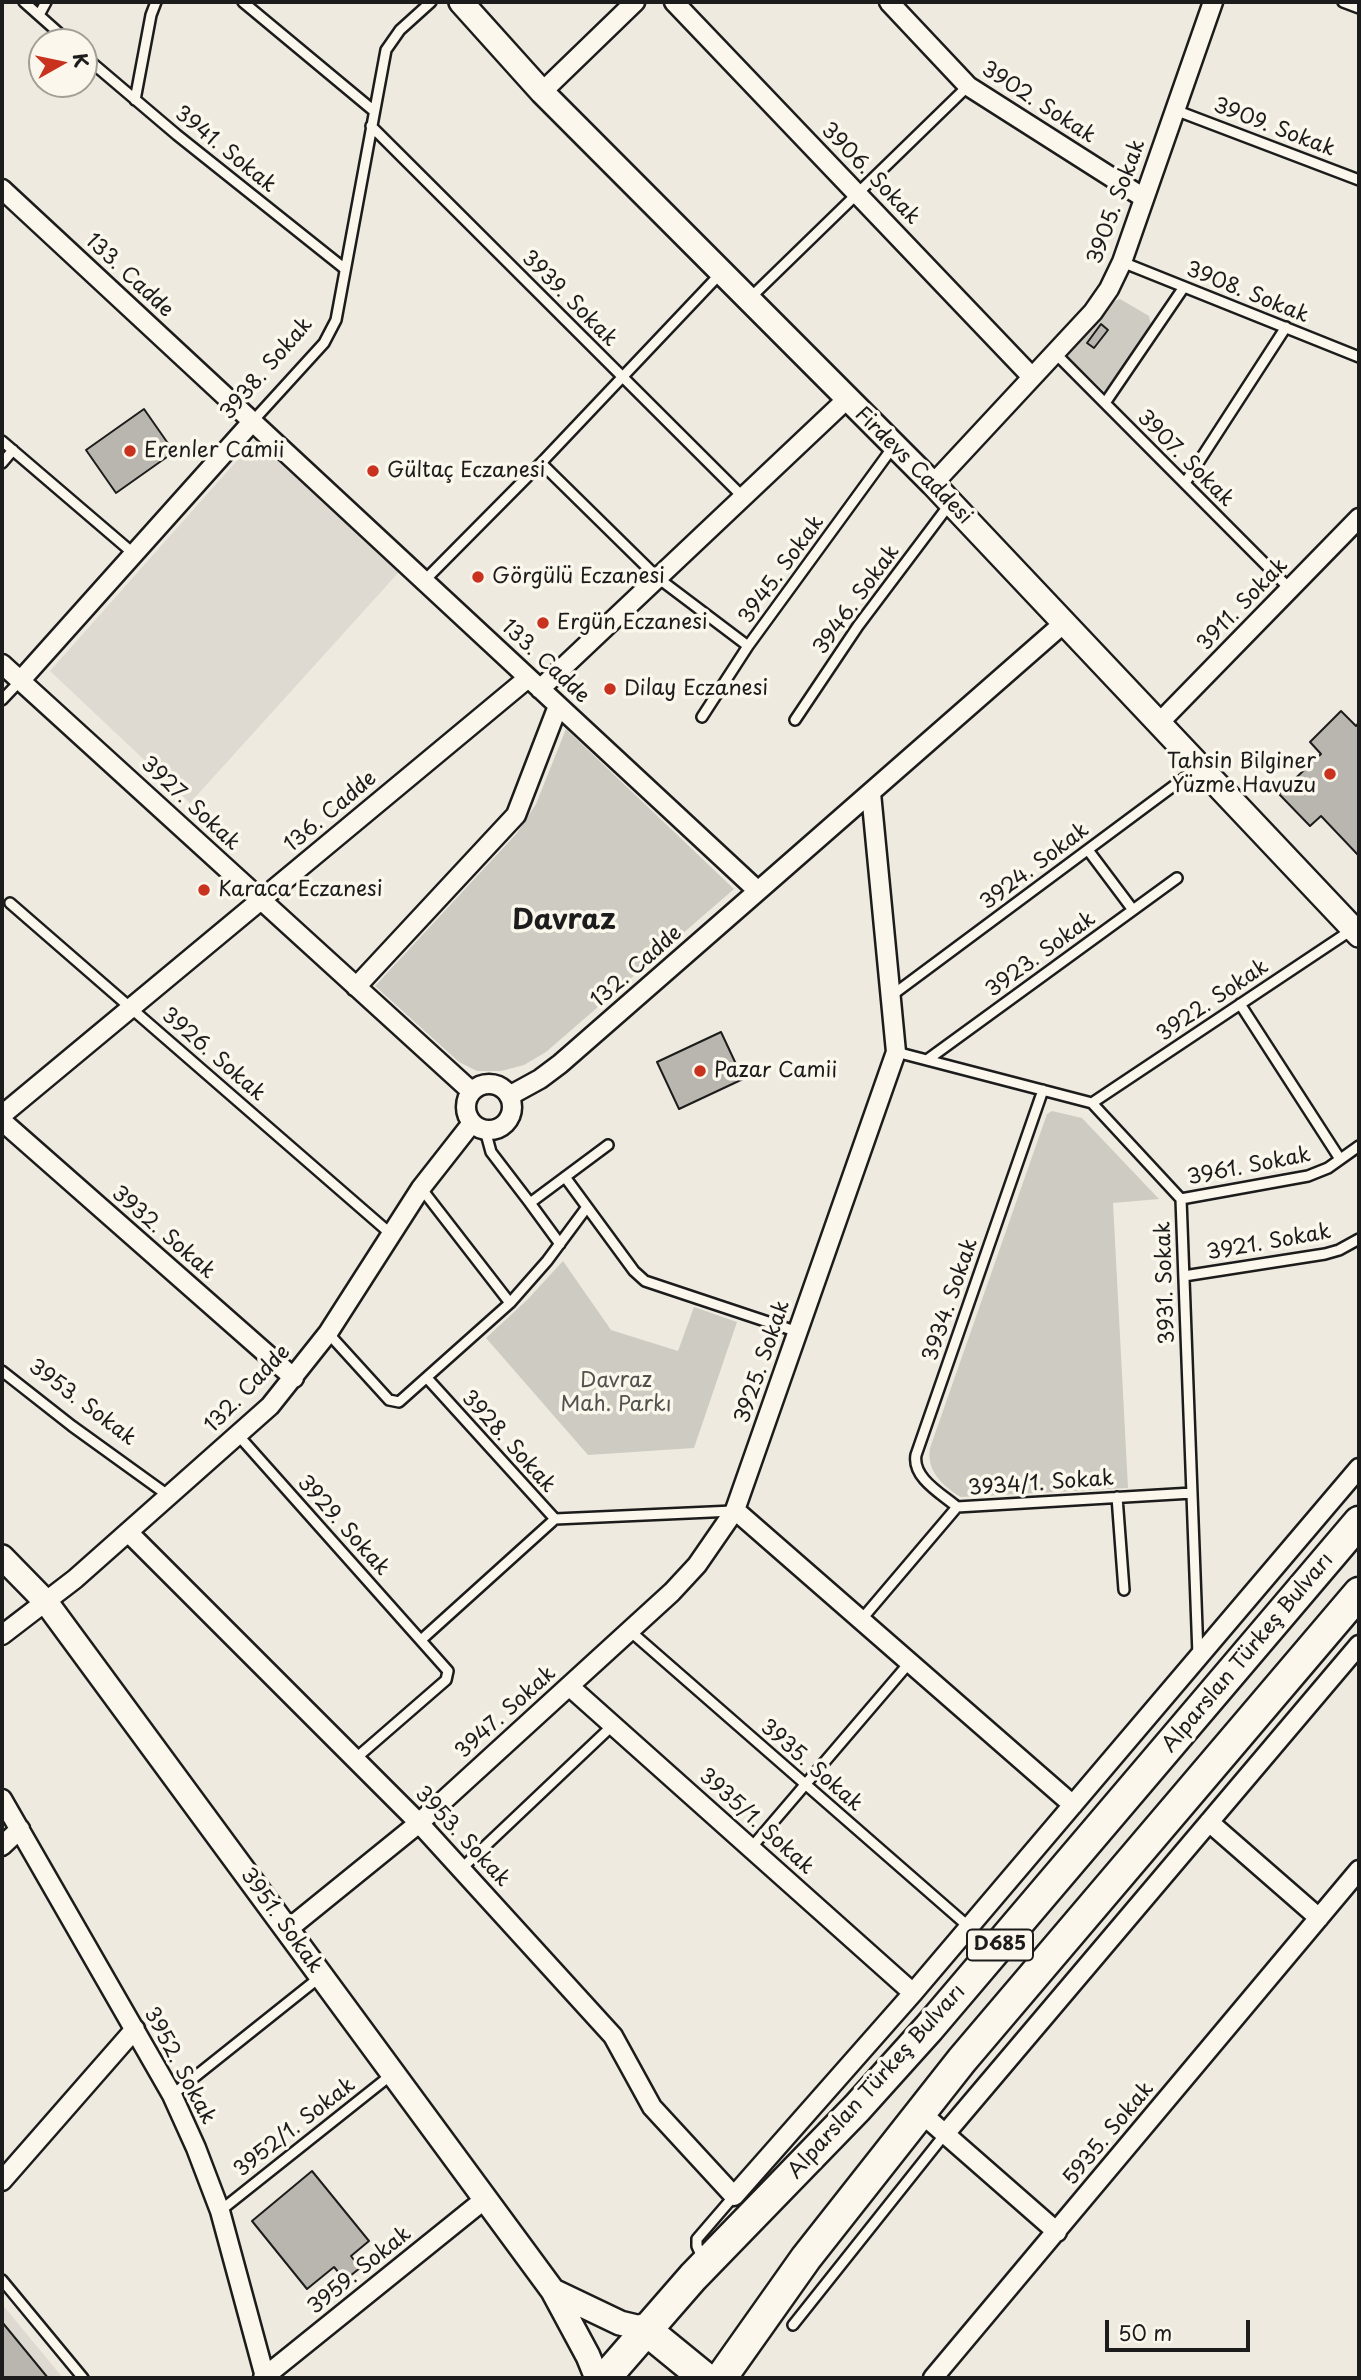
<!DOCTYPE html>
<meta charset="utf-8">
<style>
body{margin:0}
#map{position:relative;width:1361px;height:2380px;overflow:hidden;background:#eeeadf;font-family:"Playpen Sans",sans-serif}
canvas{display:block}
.frame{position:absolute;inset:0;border:4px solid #1c1c1c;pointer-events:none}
.north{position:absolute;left:28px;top:28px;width:70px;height:70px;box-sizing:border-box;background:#fbf7ec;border:2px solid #a29f99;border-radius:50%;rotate:81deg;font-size:19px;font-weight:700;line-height:28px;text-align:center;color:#1c1c1c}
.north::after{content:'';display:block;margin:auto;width:24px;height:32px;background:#c8321e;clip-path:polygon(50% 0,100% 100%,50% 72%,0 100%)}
.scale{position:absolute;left:1105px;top:2320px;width:145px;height:32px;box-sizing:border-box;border:4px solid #1c1c1c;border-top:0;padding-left:9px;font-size:21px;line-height:24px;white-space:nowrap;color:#1c1c1c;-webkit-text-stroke:5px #fbf7ec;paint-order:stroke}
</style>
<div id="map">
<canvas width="1361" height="2380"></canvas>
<div class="frame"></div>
<div class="north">K</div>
<div class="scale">50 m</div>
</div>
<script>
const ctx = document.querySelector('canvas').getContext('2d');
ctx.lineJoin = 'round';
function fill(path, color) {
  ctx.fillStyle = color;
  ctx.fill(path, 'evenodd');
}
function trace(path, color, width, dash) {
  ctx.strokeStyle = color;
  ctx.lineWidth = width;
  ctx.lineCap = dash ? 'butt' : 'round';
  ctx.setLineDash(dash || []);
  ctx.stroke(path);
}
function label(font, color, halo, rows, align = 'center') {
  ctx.font = font + ' "Playpen Sans",sans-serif';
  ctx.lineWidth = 7;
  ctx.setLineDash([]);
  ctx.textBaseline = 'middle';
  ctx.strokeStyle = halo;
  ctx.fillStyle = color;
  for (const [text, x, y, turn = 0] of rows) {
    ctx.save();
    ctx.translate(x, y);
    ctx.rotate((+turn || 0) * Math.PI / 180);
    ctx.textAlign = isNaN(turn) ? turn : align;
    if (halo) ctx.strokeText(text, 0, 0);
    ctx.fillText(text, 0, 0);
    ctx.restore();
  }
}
const built = new Path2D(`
 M256 439 399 572 190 803 50 671Z
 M2 2304 63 2378H2Z`);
const green = new Path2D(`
 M1120 299 1149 316 1151 325 1105 392 1066 355 1112 302Z
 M566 729 734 889 546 1052 524 1065 501 1071H477L459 1062 375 986 517 833 536 804Z
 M1052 1111 1082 1118 1159 1199 1113 1203 1128 1488 961 1497C942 1486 926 1470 930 1448L1047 1114Z
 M563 1261 611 1330 678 1351 694 1307 737 1322 694 1448 588 1455 486 1338 527 1300Z`);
const building = new Path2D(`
 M1101 324 1108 330 1094 348 1087 343Z
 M144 409 174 452 116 493 86 450Z
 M1341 711 1356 726 1359 722V856L1321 816 1310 826 1279 794 1321 754 1310 742Z
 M721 1032 743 1079 679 1109 657 1062Z
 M312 2171 369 2241 351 2256 360 2268 345 2280 334 2267 307 2289 252 2221Z
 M2 2322 48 2378H2Z`);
const service = new Path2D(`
 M24 2 69 42
 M243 2 374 111
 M1343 2 1359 8
 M39 15 46 2
 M84 56 177 135 345 269
 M135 100 151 15 156 2
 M1175 110 1359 180
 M371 126 743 497
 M1122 262 1359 357
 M748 300 968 86
 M1055 353 1290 589
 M1105 403 1184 287
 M252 422 324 343 336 320 386 50 400 30 431 2
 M2 441 134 554
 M2 463 13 450
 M541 463 658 578 748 646
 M1185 483 1286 327
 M424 581 541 463 721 273
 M2 700 21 680
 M702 717 748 646 893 447
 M795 720 858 626 949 505
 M1088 850 1133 910
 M10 903 392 1235
 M891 996 1199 767
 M1240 1004 1340 1159
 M896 1052 1092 1103 1181 1199 1198 1655
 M927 1060 1177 878
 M1092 1103 1353 929
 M485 1130 491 1152 530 1203 608 1145
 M565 1177 634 1271 645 1281 798 1332
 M421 1188 510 1303
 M1181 1199 1308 1176 1328 1168 1359 1146
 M530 1203 560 1244
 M1184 1276 1325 1254 1339 1250 1359 1239
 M328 1333 389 1400 399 1402 510 1303 547 1261 587 1207
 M2 1371 72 1426 169 1496
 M427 1378 555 1519 733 1511
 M238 1435 448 1671 446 1680 355 1759
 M1117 1497 1124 1590
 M957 1507C942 1494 912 1478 916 1455L1043 1090
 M861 1620 957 1507 1192 1493
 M630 1631 969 1927
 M421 1640 555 1519
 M751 1848 910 1662
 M461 1869 613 1725
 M172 2095 320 1977
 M220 2211 391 2075
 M703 2259 697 2246V2239L734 2196
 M2 2280 83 2378
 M793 2325 945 2134`);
const minor = new Path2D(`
 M674 2 1032 377
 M889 2 968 86 1144 198
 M542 92 635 2
 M2 189 758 891 1064 623
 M933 484 1093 312 1109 289 1122 262 1213 2
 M2 664 471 1091
 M21 680 252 422
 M540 689 847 399
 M1159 723 1359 518
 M871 793 896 1052 735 1510 1073 1805
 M356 987 516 815 558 706
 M466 1107a23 23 0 1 1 46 0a23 23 0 1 1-46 0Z
 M509 1096 540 1079 560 1064 758 891
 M2 1115 528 678
 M2 1121 294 1378
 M128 1532 419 1823 613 2036 652 2107 734 2196 913 1993 1359 1468
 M2 1635 75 1579 270 1406 328 1333 421 1188 472 1123
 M569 1686 913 1993
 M2 1799 172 2095 196 2148 220 2211 265 2377
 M1209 1822 1319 1918
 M2 1846 20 1829
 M287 1930 419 1823 672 1592 697 1565 735 1510
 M920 2112 1057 2232
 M945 2134 1359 1645
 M2 2181 135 2029
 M263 2378 485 2199
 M933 2378 1359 1870`);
const tertiary = new Path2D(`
 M461 2 542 92 933 484 1359 935
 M2 1557 46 1602 553 2291
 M597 2378 588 2356 553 2291 620 2323 645 2329`);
const trunk = new Path2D(`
 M645 2329 705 2378
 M605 2378 693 2277 857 2108 929 2028 1359 1522
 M721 2378 806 2258 962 2060 1359 1593`);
const markers = [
 [130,451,7,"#c8321e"],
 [373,471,7,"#c8321e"],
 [478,577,7,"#c8321e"],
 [543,623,7,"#c8321e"],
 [610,689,7,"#c8321e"],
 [1330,774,7,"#c8321e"],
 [204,890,7,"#c8321e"],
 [700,1071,7,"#c8321e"]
];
const shields = [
 [1000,1945,66]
];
const shieldNames = [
 ["D685",1000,1945]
];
const streetNames = [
 ["3902. Sokak",1038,103,33],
 ["3909. Sokak",1274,128,21],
 ["3941. Sokak",225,150,39],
 ["3906. Sokak",870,174,46],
 ["3905. Sokak",1117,202,-70],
 ["133. Cadde",129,276,43],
 ["3908. Sokak",1247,293,22],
 ["3939. Sokak",569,299,45],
 ["3938. Sokak",267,369,-49],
 ["3907. Sokak",1185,459,45],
 ["Firdevs Caddesi",913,466,45],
 ["3945. Sokak",782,570,-54],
 ["3946. Sokak",857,600,-54],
 ["3911. Sokak",1243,605,-46],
 ["133. Cadde",545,662,43],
 ["3927. Sokak",190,804,43],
 ["136. Cadde",331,812,-40],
 ["3924. Sokak",1035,867,-37],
 ["3923. Sokak",1041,955,-36],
 ["132. Cadde",637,967,-41],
 ["3922. Sokak",1213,1001,-34],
 ["3926. Sokak",213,1055,41],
 ["3961. Sokak",1249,1167,-11],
 ["3932. Sokak",163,1233,41],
 ["3921. Sokak",1269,1243,-10],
 ["3931. Sokak",1166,1283,-92],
 ["3934. Sokak",951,1300,-71],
 ["3925. Sokak",763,1362,-71],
 ["132. Cadde",248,1389,-46],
 ["3953. Sokak",82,1403,37],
 ["3928. Sokak",508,1442,48],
 ["3934/1. Sokak",1041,1484,-4],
 ["3929. Sokak",343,1526,48],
 ["Alparslan Türkeş Bulvarı",1248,1653,-50],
 ["3947. Sokak",506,1713,-42],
 ["3935. Sokak",811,1766,41],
 ["3935/1. Sokak",756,1822,42],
 ["3953. Sokak",462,1837,47],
 ["3951. Sokak",281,1921,54],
 ["3952. Sokak",179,2066,62],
 ["Alparslan Türkeş Bulvarı",877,2082,-48],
 ["3952/1. Sokak",295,2128,-38],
 ["5935. Sokak",1109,2134,-50],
 ["3959. Sokak",360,2271,-39]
];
const poiNames = [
 ["Erenler Camii",144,451],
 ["Gültaç Eczanesi",387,471],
 ["Görgülü Eczanesi",492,577],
 ["Ergün Eczanesi",557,623],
 ["Dilay Eczanesi",624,689],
 ["Tahsin Bilginer",1316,762,"right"],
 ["Yüzme Havuzu",1316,786,"right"],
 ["Karaca Eczanesi",218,890],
 ["Pazar Camii",714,1071]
];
const parkNames = [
 ["Davraz",616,1381],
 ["Mah. Parkı",616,1405]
];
const districtNames = [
 ["Davraz",564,921]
];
fill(built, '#dedad1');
fill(green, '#ceccc2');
fill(building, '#b9b6af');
trace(building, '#1c1c1c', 2);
trace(service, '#1c1c1c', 14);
trace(minor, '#1c1c1c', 23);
trace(tertiary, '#1c1c1c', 28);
trace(trunk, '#1c1c1c', 35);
trace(service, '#fbf7ec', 9);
trace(minor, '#fbf7ec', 18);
trace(tertiary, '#fbf7ec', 23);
trace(trunk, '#fbf7ec', 30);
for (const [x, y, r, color] of markers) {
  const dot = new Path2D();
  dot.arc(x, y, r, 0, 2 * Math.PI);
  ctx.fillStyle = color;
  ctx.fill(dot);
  trace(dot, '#fbf7ec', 2.5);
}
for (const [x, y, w] of shields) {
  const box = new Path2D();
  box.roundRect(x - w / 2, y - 15.5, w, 31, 5);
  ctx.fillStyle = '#fbf7ec';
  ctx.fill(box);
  trace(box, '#1c1c1c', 2);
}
label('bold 19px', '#1c1c1c', null, shieldNames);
label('21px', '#1c1c1c', '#fbf7ec', streetNames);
label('21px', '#1c1c1c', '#fbf7ec', poiNames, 'left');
label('21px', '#51514e', '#fbf7ec', parkNames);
label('bold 28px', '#1c1c1c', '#fbf7ec', districtNames);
</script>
